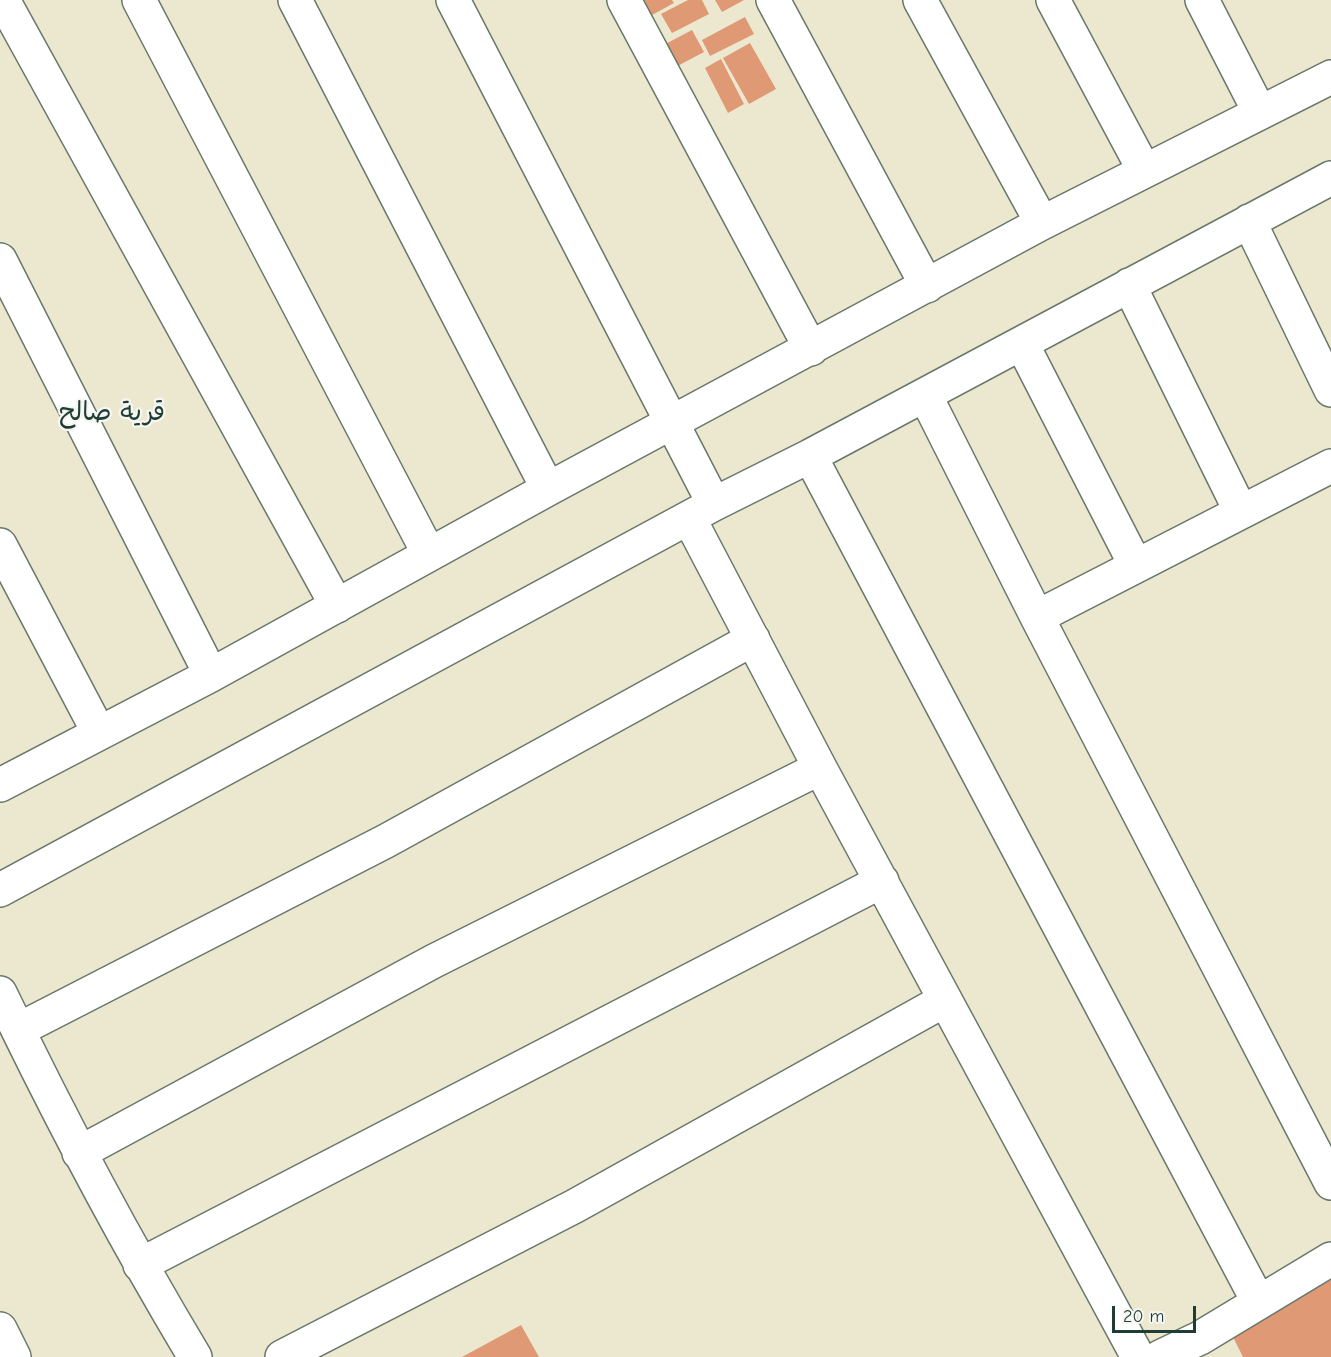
<!DOCTYPE html>
<meta charset="utf-8">
<style>
body{margin:0}
#map{position:relative;width:1331px;height:1357px;overflow:hidden;background:#ece7cf;font-family:"Comic Neue",sans-serif}
canvas{display:block}
.scale{position:absolute;left:1112px;top:1306px;width:84px;height:27px;box-sizing:border-box;border:3px solid #1f3d34;border-top:0;padding-left:8px;font-size:18px;line-height:21px;white-space:nowrap;color:#1f3d34;-webkit-text-stroke:4px #f6f6f2;paint-order:stroke}
</style>
<div id="map">
<canvas width="1331" height="1357"></canvas>
<div class="scale">20 m</div>
</div>
<script>
const ctx = document.querySelector('canvas').getContext('2d');
ctx.lineJoin = 'round';
function fill(path, color) {
  ctx.fillStyle = color;
  ctx.fill(path, 'evenodd');
}
function trace(path, color, width, dash) {
  ctx.strokeStyle = color;
  ctx.lineWidth = width;
  ctx.lineCap = dash ? 'butt' : 'round';
  ctx.setLineDash(dash || []);
  ctx.stroke(path);
}
function label(font, color, halo, rows, align = 'center') {
  ctx.font = font + ' "Comic Neue","Playpen Sans Arabic",sans-serif';
  ctx.lineWidth = 4.5;
  ctx.setLineDash([]);
  ctx.textBaseline = 'middle';
  ctx.strokeStyle = halo;
  ctx.fillStyle = color;
  for (const [text, x, y, turn = 0] of rows) {
    ctx.save();
    ctx.translate(x, y);
    ctx.rotate((+turn || 0) * Math.PI / 180);
    ctx.textAlign = isNaN(turn) ? turn : align;
    if (halo) ctx.strokeText(text, 0, 0);
    ctx.fillText(text, 0, 0);
    ctx.restore();
  }
}
const building = new Path2D(`
 M625 0H672L674 3 630 27Z
 M688 0H702L709 14 672 33 661 14Z
 M715 0H744L722 12Z
 M745 17 754 34 710 56 702 40Z
 M692 30 704 52 668 71 656 49Z
 M750 43 776 89 749 104 723 58Z
 M721 59 744 104 728 113 705 68Z
 M1331 1280V1357H1243L1230 1331Z
 M521 1325 539 1357H462Z`);
const minor = new Path2D(`
 M3 0 337 606
 M139 0 429 554
 M295 0 548 489
 M453 0 714 504
 M624 0 811 349
 M773 0 927 286
 M920 0 1042 223
 M1053 0 1144 170
 M1202 0 1259 111
 M1249 221 1331 390
 M0 260 211 675
 M1129 285 1241 512
 M1022 344 1136 566
 M925 395 1037 617 1331 1183
 M810 456 1258 1301
 M689 518 820 768 1138 1357
 M0 545 99 733
 M1037 617 1331 466
 M0 785 211 675 548 489 1042 223 1331 77
 M0 890 714 504 810 456 1331 178
 M0 993C60 1118 124 1239 195 1357
 M18 1030 386 841 753 639
 M79 1153 434 961 820 768
 M140 1265 882 881
 M0 1329 14 1357
 M282 1357 575 1206 945 1000
 M1160 1357 1200 1338 1331 1259`);
const quarterNames = [
 ["قرية صالح",112,413]
];
fill(building, '#df9974');
trace(minor, '#67786a', 36);
trace(minor, '#fff', 33);
label('26px', '#1f3d34', '#f6f6f2', quarterNames);
</script>
